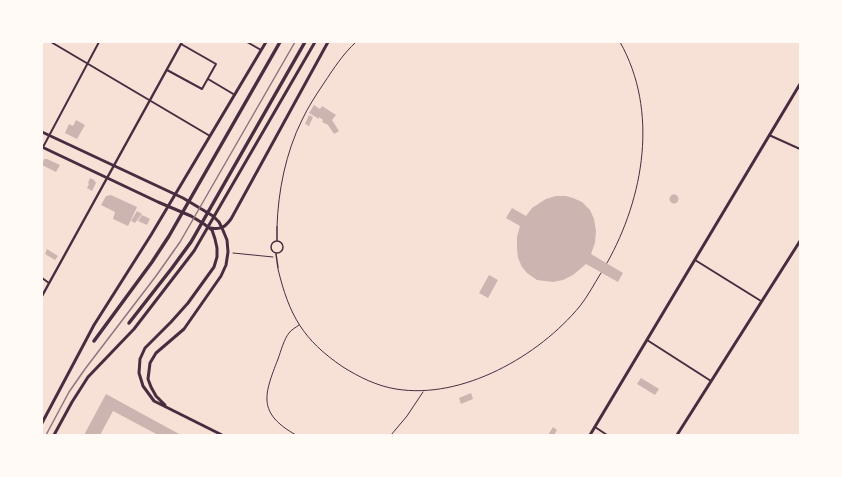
<!DOCTYPE html>
<style>
body{margin:0}
#map{position:relative;width:842px;height:477px;overflow:hidden;background:#f7e1d7;font-family:Figtree,sans-serif}
canvas{display:block}
.frame{position:absolute;inset:0;border:43px solid #fffaf5;pointer-events:none}
</style>
<div id="map">
<canvas width="842" height="477"></canvas>
<div class="frame"></div>
</div>
<script>
const ctx = document.querySelector('canvas').getContext('2d');
ctx.lineJoin = 'round';
function fill(path, color) {
  ctx.fillStyle = color;
  ctx.fill(path, 'evenodd');
}
function trace(path, color, width, dash) {
  ctx.strokeStyle = color;
  ctx.lineWidth = width;
  ctx.lineCap = dash ? 'butt' : 'round';
  ctx.setLineDash(dash || []);
  ctx.stroke(path);
}
const building = new Path2D(`
 M314 105 320 109 322 106 336 115 332 120 339 131 334 134 328 125 322 122 323 120 319 117V119L309 113Z
 M309 115 313 117 309 126 305 124Z
 M76 120 85 125 77 139 65 133 69 124 73 126Z
 M44 159H47L60 165 56 172 42 165Z
 M90 178 94 180 96 183 92 191 87 188 89 184 88 183Z
 M669.5 199a4.5 4.5 0 1 1 9 0a4.5 4.5 0 1 1-9 0Z
 M111 195 137 207 128 226 113 219 115 212 101 205 106 196Z
 M556 196H566L573 198 582 202 590 210 594 219 596 231 595 243 591 254 623 273 618 282 586 264 573 275 563 280 553 282 537 280 527 273 522 267 518 258 517 248V237L520 226 506 218 512 208 526 216 532 208 541 202 546 199Z
 M137 211 142 214 135 223 131 221Z
 M142 215 150 219 147 225 138 221Z
 M47 249 58 256 55 260 45 254Z
 M489 275 498 280 488 298 479 293Z
 M641 378 659 389 655 395 637 384Z
 M471 393 473 399 461 404 459 398Z
 M106 394 137 411 181 435H158L113 411 100 435H84Z
 M553 427 557 430 554 435H548Z`);
const path = new Path2D(`
 M233 253 273 257`);
const service = new Path2D(`
 M277 227C278 191 286 152 302 120 308 107 316 95 324 83 334 68 343 54 356 42
 M607 263C644 197 659 111 620 42
 M278 269C289 315 303 340 343 367 359 377 377 386 396 389 462 400 539 356 580 306 588 296 594 284 601 273
 M296 435C257 413 264 395 278 359 281 351 284 339 289 333 291 330 295 328 299 325
 M391 435 407 416 423 392`);
const pedestrian = new Path2D(`
 M271 247a6 6 0 1 1 12 0a6 6 0 1 1-12 0Z
 M277 241V227
 M276 254 278 268`);
const minor = new Path2D(`
 M51 42 210 136
 M247 42 261 50
 M167 70 202 89 216 64 181 44
 M208 79 235 95
 M769 135 800 149
 M42 149 99 42
 M695 260 761 301
 M42 278 49 283
 M647 340 711 381
 M595 427 607 435`);
const tertiary = new Path2D(`
 M42 296 182 42`);
const secondary = new Path2D(`
 M590 435 800 84
 M677 435 800 241`);
const primary = new Path2D(`
 M42 132 183 198 213 216 219 222 222 228 227 240 228 252 226 265 221 276 184 329 156 353 150 363 148 379 151 387 156 396 165 405
 M42 147 158 202 191 216 204 224 212 230 215 239 217 248V257L214 267 188 303 171 322 145 348 140 359 139 373 143 386 154 401 222 435
 M211 228C221 230 225 227 231 219L328 42
 M42 423 94 325 151 235 266 42
 M54 435 72 402 88 377 134 329 194 251 315 42`);
const motorway = new Path2D(`
 M129 323 172 268 191 242 305 42
 M94 341 152 262 169 236 280 42`);
const rail = new Path2D(`
 M46 435 69 392 85 369 156 276 180 242 295 42`);
fill(building, '#ccb4b1');
trace(path, '#4a2c40', 1);
trace(service, '#4a2c40', 1);
trace(pedestrian, '#4a2c40', 1.5);
trace(minor, '#4a2c40', 2);
trace(tertiary, '#4a2c40', 2.5);
trace(secondary, '#4a2c40', 3);
trace(primary, '#4a2c40', 3);
trace(motorway, '#4a2c40', 3.5);
trace(rail, '#8f747c', 1.5);
</script>
